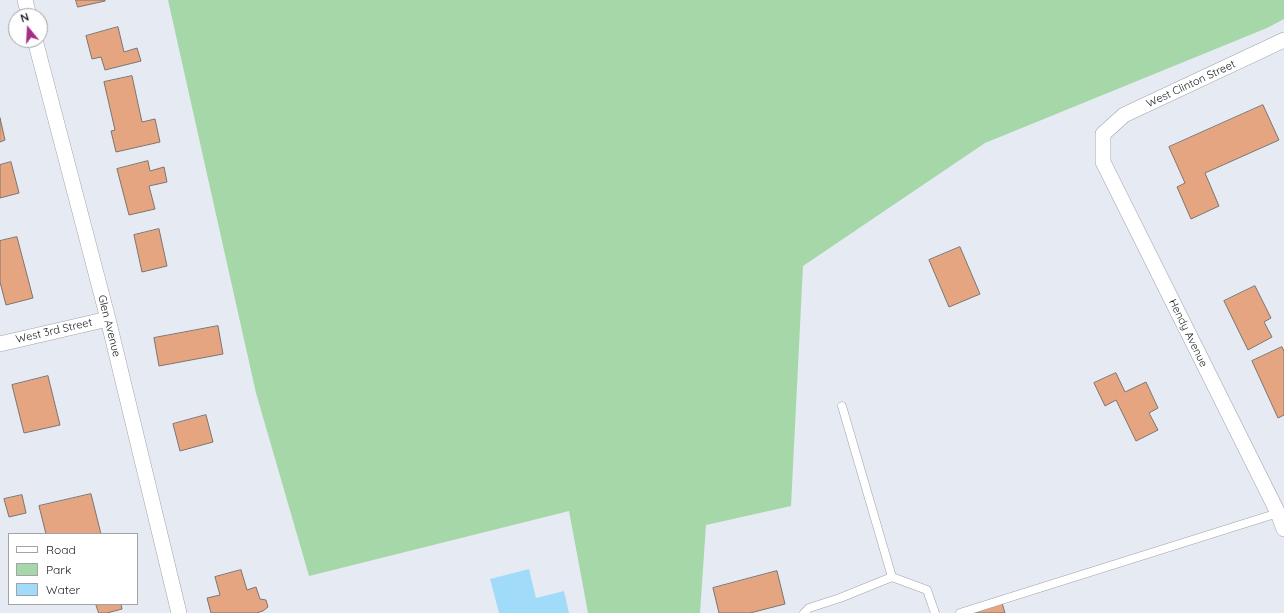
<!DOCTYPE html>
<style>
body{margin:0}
#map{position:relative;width:1284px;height:613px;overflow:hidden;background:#e6ebf3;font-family:Quicksand,sans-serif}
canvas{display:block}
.legend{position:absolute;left:8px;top:533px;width:130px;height:72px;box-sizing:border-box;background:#fff;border:1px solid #a3a3a5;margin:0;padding:5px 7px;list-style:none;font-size:12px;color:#181a1d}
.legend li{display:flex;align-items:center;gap:8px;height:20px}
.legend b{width:20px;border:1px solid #a3a3a5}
.north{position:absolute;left:8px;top:8px;width:40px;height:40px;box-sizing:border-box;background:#fff;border:1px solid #a3a3a5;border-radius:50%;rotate:342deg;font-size:11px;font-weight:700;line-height:16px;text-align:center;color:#181a1d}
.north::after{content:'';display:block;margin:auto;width:14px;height:18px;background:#a52f87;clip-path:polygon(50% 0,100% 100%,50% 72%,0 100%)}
</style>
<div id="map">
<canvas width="1284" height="613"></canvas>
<ul class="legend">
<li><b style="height:5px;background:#fff"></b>Road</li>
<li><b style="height:11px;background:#a5d7a8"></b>Park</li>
<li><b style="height:11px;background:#a0dcf9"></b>Water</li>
</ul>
<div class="north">N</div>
</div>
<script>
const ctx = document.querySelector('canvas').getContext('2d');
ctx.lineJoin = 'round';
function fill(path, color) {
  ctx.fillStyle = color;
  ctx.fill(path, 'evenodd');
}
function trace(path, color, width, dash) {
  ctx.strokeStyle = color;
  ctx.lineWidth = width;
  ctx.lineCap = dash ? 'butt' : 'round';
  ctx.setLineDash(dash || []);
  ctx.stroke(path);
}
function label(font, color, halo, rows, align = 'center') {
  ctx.font = font + ' Quicksand,sans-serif';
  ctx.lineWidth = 4;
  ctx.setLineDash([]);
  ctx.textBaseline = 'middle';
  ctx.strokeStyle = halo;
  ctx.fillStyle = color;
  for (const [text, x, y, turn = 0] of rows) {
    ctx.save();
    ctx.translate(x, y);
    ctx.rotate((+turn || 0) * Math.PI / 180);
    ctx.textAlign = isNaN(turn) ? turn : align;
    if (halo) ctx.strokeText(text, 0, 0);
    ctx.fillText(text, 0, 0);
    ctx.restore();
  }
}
const green = new Path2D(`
 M168 0H1284V19L1267 28 985 143 803 266 791 506 706 525 700 613H588L569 511 309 576 256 393Z`);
const water = new Path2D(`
 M529 569 536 598 564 591 569 613H499L490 579Z`);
const building = new Path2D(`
 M76 0H105V1L78 7Z
 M118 27 124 52 137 48 141 61 105 70 101 57 92 59 86 36Z
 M132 76 142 122 155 119 160 142 116 152 111 131 115 130 104 82Z
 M1263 105 1279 140 1205 173 1219 206 1191 219 1177 187 1185 183 1169 147Z
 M0 118 5 140 0 142Z
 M148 161 150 171 164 167 167 182 149 186 155 209 129 215 117 169Z
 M11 162 19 193 0 198V165Z
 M159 229 167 266 142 272 134 235Z
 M17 237 33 298 6 305 0 282V241Z
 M960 247 980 294 949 307 929 260Z
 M1255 286 1271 318 1264 322 1272 337 1248 350 1224 301Z
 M218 326 223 354 159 366 154 338Z
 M1282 347 1284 351V415L1278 418 1252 361Z
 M1116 373 1125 392 1146 382 1158 408 1149 413 1158 430 1136 441 1116 400 1105 406 1094 383Z
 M48 376 60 425 24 433 12 385Z
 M206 415 213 442 180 451 173 424Z
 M91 494 101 534H46L39 506Z
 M22 495 26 513 9 517 4 499Z
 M241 570 247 590 256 587 260 599 266 600 268 607 263 611 256 613H211L207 598 220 595 215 577Z
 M777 571 785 604 750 613H719L713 588Z
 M1002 603 1005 613H974Z
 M96 604H121L122 609 107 613H99Z`);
const lane = new Path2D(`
 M892 577 927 590 935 613
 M804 613 809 608 840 598 892 577 842 406
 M960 613 1278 513`);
const street = new Path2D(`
 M25 0 29 16
 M35 40 108 319 179 613
 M1284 40 1124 115 1103 134V162L1278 513 1284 529
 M0 344 108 319`);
const streetNames = [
 ["West Clinton Street",1191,84,-25],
 ["Glen Avenue",109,326,76],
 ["West 3rd Street",54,331,-13],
 ["Hendy Avenue",1188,333,64]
];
fill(green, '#a5d7a8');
fill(water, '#a0dcf9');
fill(building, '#e6a581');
trace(building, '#7b7470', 1);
trace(lane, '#9ea3aa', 9);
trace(street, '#9ea3aa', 16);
trace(lane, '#fff', 8);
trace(street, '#fff', 15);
label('11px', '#181a1d', '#fff', streetNames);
</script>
